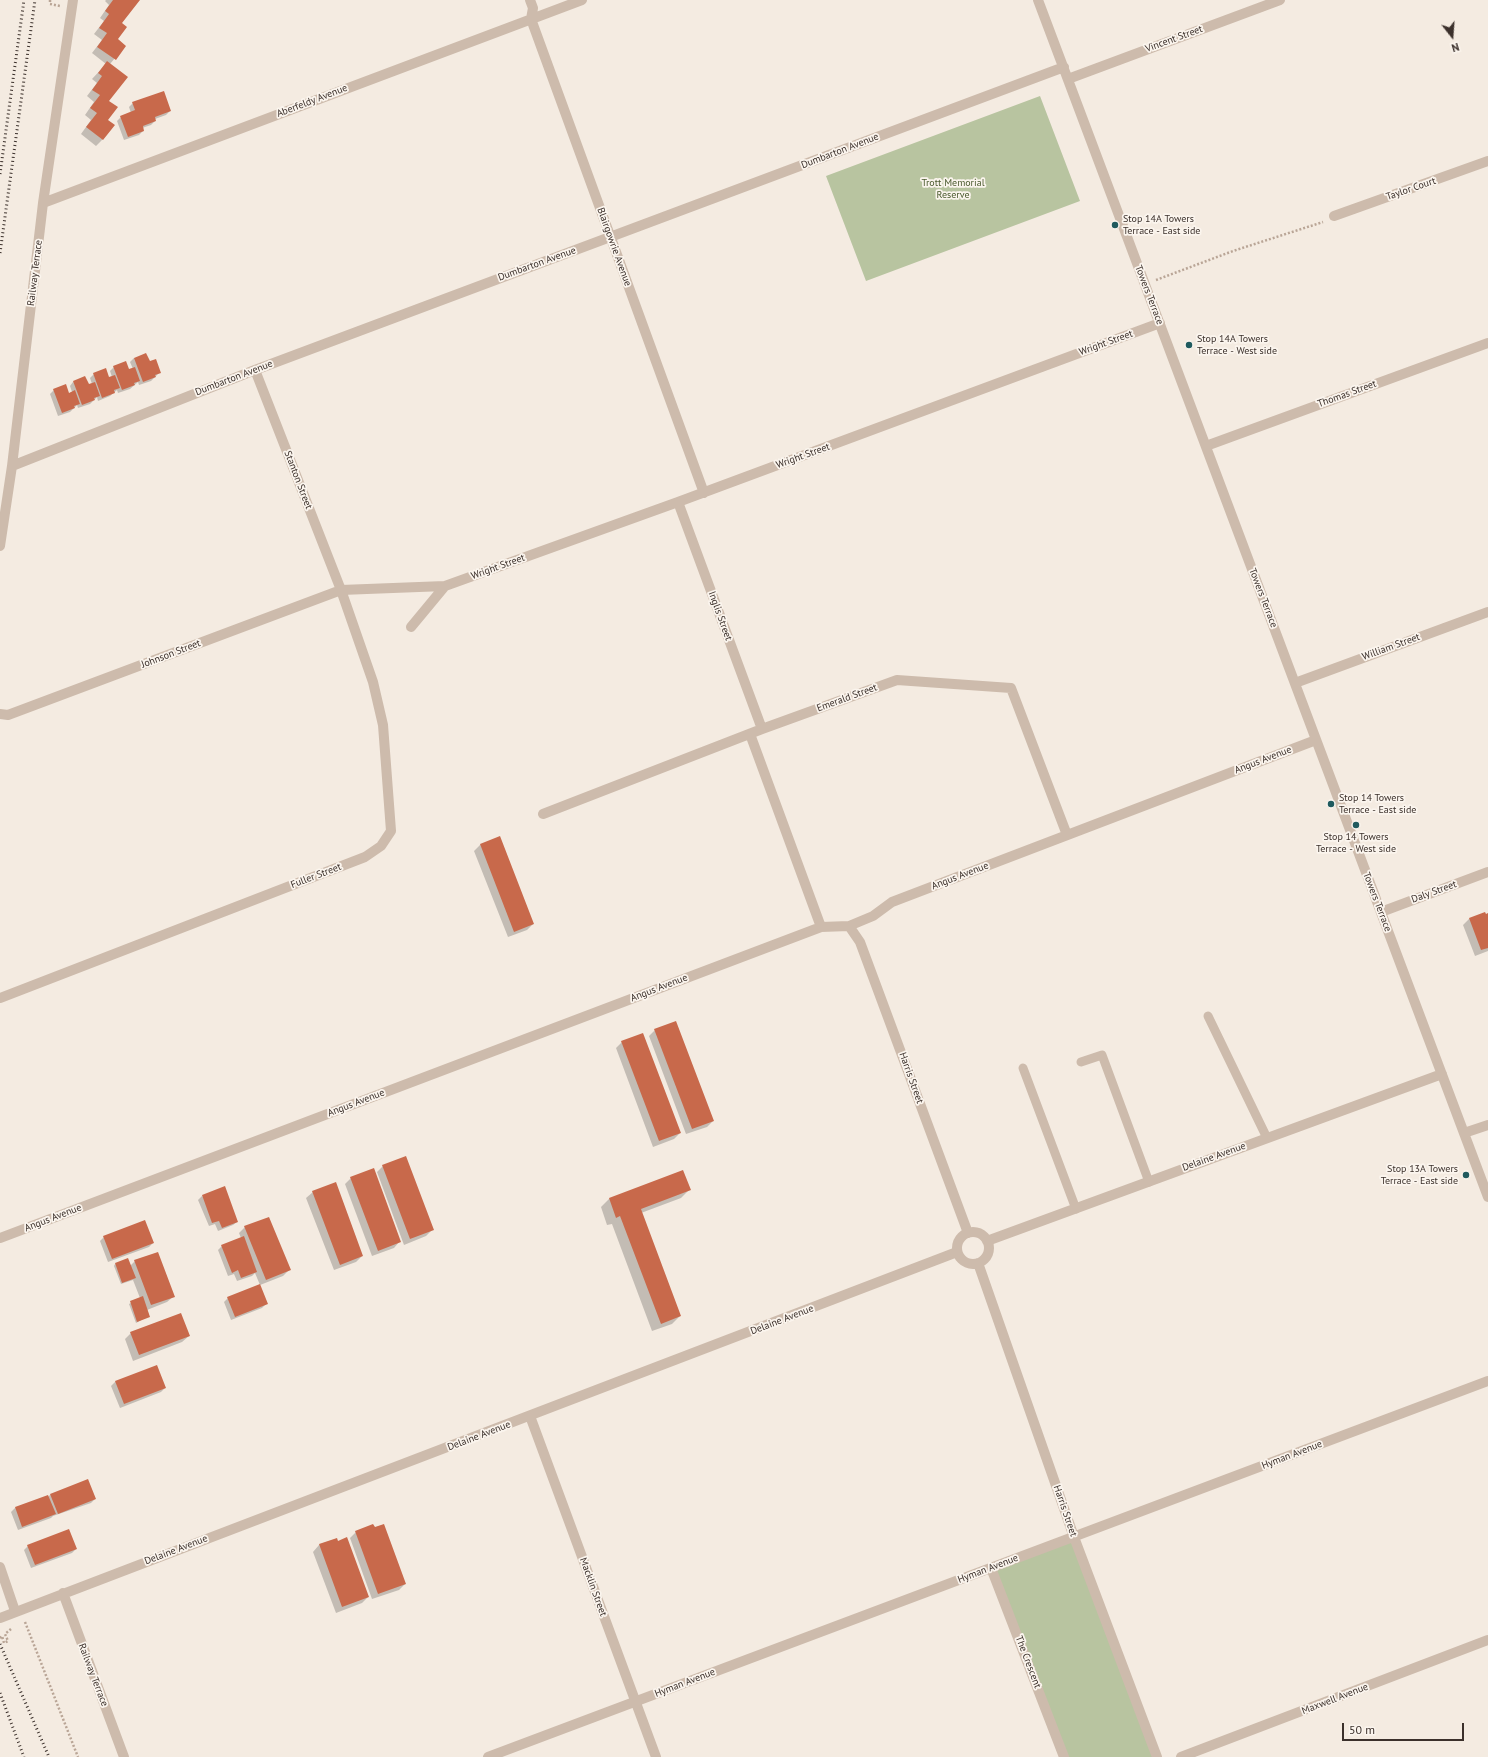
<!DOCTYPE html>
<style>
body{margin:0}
#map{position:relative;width:1488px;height:1757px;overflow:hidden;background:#f4ebe1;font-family:"PT Sans",sans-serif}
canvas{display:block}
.north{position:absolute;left:1432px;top:16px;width:40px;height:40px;-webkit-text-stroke:3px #fbf5ee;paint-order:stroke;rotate:163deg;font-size:11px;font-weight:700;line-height:16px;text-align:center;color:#3b302b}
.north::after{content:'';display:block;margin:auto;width:14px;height:18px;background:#3b302b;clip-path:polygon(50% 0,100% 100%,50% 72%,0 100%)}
.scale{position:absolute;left:1342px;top:1723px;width:122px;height:18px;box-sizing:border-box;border:2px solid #3b302b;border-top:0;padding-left:5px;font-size:12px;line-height:14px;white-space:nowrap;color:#3b302b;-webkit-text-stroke:3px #fbf5ee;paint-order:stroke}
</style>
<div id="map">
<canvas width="1488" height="1757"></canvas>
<div class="north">N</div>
<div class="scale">50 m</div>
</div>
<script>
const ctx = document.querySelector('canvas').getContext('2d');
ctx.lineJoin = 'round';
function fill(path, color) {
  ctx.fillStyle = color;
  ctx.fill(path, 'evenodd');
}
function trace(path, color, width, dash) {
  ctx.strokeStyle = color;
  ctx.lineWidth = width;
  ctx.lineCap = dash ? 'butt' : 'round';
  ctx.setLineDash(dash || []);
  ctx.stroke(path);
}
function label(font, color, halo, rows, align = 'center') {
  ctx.font = font + ' "PT Sans",sans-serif';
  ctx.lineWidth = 3.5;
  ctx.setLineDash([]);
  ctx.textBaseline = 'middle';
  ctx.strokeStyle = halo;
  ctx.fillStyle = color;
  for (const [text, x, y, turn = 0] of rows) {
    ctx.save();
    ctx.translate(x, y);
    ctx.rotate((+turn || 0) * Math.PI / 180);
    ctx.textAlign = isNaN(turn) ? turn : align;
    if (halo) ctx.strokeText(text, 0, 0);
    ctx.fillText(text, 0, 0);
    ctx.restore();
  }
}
const green = new Path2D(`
 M1040 96 1080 201 866 281 826 176Z
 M1072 1535 1155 1757H1065L991 1566Z`);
const shadow = new Path2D(`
 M106 0H138L121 24 116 40 125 46 110 64 107 120 102 140 96 146 81 134 91 120 85 115 94 102 87 96 97 83 92 79 106 64 92 53 102 40 94 34 104 21 100 18 109 5 105 1Z
 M133 103 170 111 166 115 155 119V121L151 125 142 128 143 131 139 135 124 140 117 121 121 117 131 113 129 107Z
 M134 358 149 363 160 372 151 381 139 385 138 382 130 389 118 393 117 390 110 396 98 401 97 397 90 404 78 408 77 405 70 412 58 416 50 394 54 390 68 394 72 392 70 386 73 382 88 385 92 384 90 378 94 374 109 378 112 377 110 371 114 367 128 371 133 369 130 362Z
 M499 838 533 924 527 930 508 937 474 851 480 845Z
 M1484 913 1485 915 1488 914V951L1475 956 1463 925 1469 919Z
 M655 1030 713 1121 707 1127 686 1134 649 1036Z
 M622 1042 680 1133 674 1139 653 1147 616 1048Z
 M383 1166 432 1230 426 1236 404 1245 377 1172Z
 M682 1171 689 1190 681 1198 641 1213 680 1316 672 1324 652 1331 612 1224 607 1225 601 1207 609 1199Z
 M351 1178 400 1241 394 1248 372 1256 345 1184Z
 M313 1192 362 1256 356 1262 334 1270 306 1198Z
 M202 1196 237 1222 233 1225 218 1231 215 1224 209 1226 198 1200Z
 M245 1227 289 1270 283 1276 260 1285 255 1273 252 1276 237 1281 234 1274 228 1276 218 1250 222 1246 241 1238 239 1233Z
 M104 1237 153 1243 149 1247 108 1262 100 1241Z
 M135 1261 174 1296 167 1302 147 1310 149 1316 136 1323 129 1304 140 1298 133 1280 121 1284 114 1266 115 1264 130 1266Z
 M228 1298 266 1304 262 1308 231 1320 224 1302Z
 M131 1333 189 1336 182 1342 133 1361 125 1339Z
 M156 1366 165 1388 161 1392 120 1408 111 1386 115 1382Z
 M50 1495 95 1499 91 1503 53 1516 51 1518 18 1530 11 1512 15 1508 48 1497Z
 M356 1532 405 1584 399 1590 372 1599 350 1538Z
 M336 1539 368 1597 362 1603 336 1613 313 1552 319 1545Z
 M28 1546 76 1549 72 1553 31 1568 24 1550Z`);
const building = new Path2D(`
 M113 0H140L122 23 127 27 118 39 126 46 116 60 97 47 107 33 99 28 109 14 105 11Z
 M107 61 128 77 109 101 118 107 108 120 115 125 103 140 86 127 97 113 90 108 100 95 92 90 102 76 98 73Z
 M164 91 171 111 155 117 156 121 143 126 144 131 128 137 120 116 135 110 132 102Z
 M146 353 150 361 156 359 161 373 155 375 156 377 143 382 134 358Z
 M126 361 129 369 135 367 140 381 134 383 135 385 122 390 113 366Z
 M106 368 109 377 115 375 120 388 114 390 115 393 102 398 93 373Z
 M85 376 89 384 95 382 100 396 94 398 95 400 82 405 73 381Z
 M66 384 69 393 75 390 80 404 74 406 75 408 62 413 53 389Z
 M500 836 534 924 514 932 480 844Z
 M1485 912 1486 914 1488 913V948L1481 950 1469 918Z
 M676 1021 714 1121 692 1129 654 1029Z
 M643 1033 681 1133 659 1141 621 1041Z
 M406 1156 434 1230 410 1239 382 1165Z
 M374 1168 401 1242 378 1251 350 1177Z
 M683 1170 691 1190 641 1209 681 1316 661 1324 620 1216 616 1218 609 1198Z
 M336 1182 363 1256 340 1265 312 1191Z
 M225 1186 238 1222 222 1228 219 1221 212 1223 202 1195Z
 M269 1217 291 1270 266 1280 244 1226Z
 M145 1220 154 1243 112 1259 103 1236Z
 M244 1236 257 1272 241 1278 238 1270 232 1273 221 1245Z
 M158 1252 175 1297 151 1305 134 1260Z
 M128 1258 136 1278 122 1283 115 1263Z
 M260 1284 268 1304 235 1317 227 1297Z
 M143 1296 150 1317 137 1322 130 1301Z
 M181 1313 190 1336 139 1355 130 1332Z
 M157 1365 166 1388 124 1404 115 1381Z
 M88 1479 96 1499 58 1514 50 1494Z
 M48 1495 56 1514 22 1527 15 1507Z
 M373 1524 375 1527 384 1524 406 1584 378 1594 355 1531Z
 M69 1529 77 1549 35 1565 27 1545Z
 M347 1537 369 1597 342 1607 319 1544 337 1538 338 1541Z`);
const path = new Path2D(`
 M50 0V4L60 6
 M1156 280 1233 251 1323 222
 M25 1622 78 1757
 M0 1638 2 1636 4 1643 8 1641 5 1634 11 1629`);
const service = new Path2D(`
 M1208 1016 1267 1138
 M1081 1062 1102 1055 1149 1182
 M1023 1068 1076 1209`);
const minor = new Path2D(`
 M530 0 533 8 531 19 704 493
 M1038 0 1488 1197
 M1068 79 1280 0
 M43 203 582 0
 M1334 216 1488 161
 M1206 446 1488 343
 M12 466 255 370 1064 67
 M678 502 762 729
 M0 546 12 466 43 203 73 0
 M411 627 445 586
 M1295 683 1488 612
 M0 714 8 715 341 590 445 586 678 502 1160 323
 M750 734 821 927
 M543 814 762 729 897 680 1011 688 1067 835
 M1381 912 1488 872
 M849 926 860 942 968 1233
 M0 998 365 857 381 846 391 831 383 725 373 682 341 590 255 370
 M1464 1133 1488 1125
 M957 1248a16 16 0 1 1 32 0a16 16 0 1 1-32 0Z
 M0 1238 821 927 849 926 873 916 892 902 1316 740
 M987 1241 1442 1074
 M978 1263 1074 1537 1157 1757
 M530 1416 656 1757
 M0 1567 15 1611
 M991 1568 1064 1757
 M63 1593 124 1757
 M0 1618 957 1252
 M488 1757 1488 1381
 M1181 1757 1488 1640`);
const rail = new Path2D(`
 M0 174 24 0
 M0 253 35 0
 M0 1644 49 1757
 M0 1693 24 1757`);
const markers = [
 [1115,225,4,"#1f5a5e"],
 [1189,345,4,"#1f5a5e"],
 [1331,804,4,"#1f5a5e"],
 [1356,825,4,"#1f5a5e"],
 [1466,1175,4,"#1f5a5e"]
];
const streetNames = [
 ["Vincent Street",1174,39,-20],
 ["Aberfeldy Avenue",312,101,-21],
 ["Dumbarton Avenue",840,151,-21],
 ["Taylor Court",1411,189,-19],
 ["Blairgowrie Avenue",614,247,70],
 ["Dumbarton Avenue",537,264,-20],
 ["Railway Terrace",35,273,-83],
 ["Towers Terrace",1149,295,69],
 ["Wright Street",1106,343,-20],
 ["Dumbarton Avenue",234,378,-21],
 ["Thomas Street",1347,394,-20],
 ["Wright Street",803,456,-20],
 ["Stanton Street",298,480,69],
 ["Wright Street",498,567,-20],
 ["Towers Terrace",1263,598,69],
 ["Inglis Street",720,616,70],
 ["William Street",1391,647,-20],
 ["Johnson Street",171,654,-21],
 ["Emerald Street",847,698,-20],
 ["Angus Avenue",1263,760,-21],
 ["Fuller Street",316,876,-21],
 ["Angus Avenue",960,876,-21],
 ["Daly Street",1434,892,-20],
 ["Towers Terrace",1377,902,69],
 ["Angus Avenue",659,988,-21],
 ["Harris Street",911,1078,70],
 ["Angus Avenue",356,1103,-21],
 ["Delaine Avenue",1214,1157,-20],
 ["Angus Avenue",53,1218,-21],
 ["Delaine Avenue",782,1320,-21],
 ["Delaine Avenue",479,1436,-21],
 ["Hyman Avenue",1292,1455,-21],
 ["Harris Street",1065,1511,71],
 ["Delaine Avenue",176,1550,-21],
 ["Hyman Avenue",988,1569,-21],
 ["Macklin Street",593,1587,70],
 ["The Crescent",1028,1662,69],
 ["Railway Terrace",93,1675,69],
 ["Hyman Avenue",685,1683,-21],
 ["Maxwell Avenue",1335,1699,-21]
];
const parkNames = [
 ["Trott Memorial",953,183],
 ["Reserve",953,195]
];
const poiNames = [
 ["Stop 14A Towers",1123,219],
 ["Terrace - East side",1123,231],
 ["Stop 14A Towers",1197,339],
 ["Terrace - West side",1197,351],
 ["Stop 14 Towers",1339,798],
 ["Terrace - East side",1339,810],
 ["Stop 14 Towers",1356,837,"center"],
 ["Terrace - West side",1356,849,"center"],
 ["Stop 13A Towers",1458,1169,"right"],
 ["Terrace - East side",1458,1181,"right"]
];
fill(green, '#b8c4a0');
fill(shadow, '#0003');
fill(building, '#c8694b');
trace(path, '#b9a596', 2.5, [2, 2]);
trace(service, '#cdbbac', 9);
trace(minor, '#cdbbac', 10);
trace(rail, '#3b302b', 3, [1, 3]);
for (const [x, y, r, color] of markers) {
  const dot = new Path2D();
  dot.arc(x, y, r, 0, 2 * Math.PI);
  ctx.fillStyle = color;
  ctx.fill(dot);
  trace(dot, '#fbf5ee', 1.5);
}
label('10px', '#3b302b', '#fbf5ee', streetNames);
label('10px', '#4a5a2e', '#fbf5ee', parkNames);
label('10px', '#3b302b', '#fbf5ee', poiNames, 'left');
</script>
